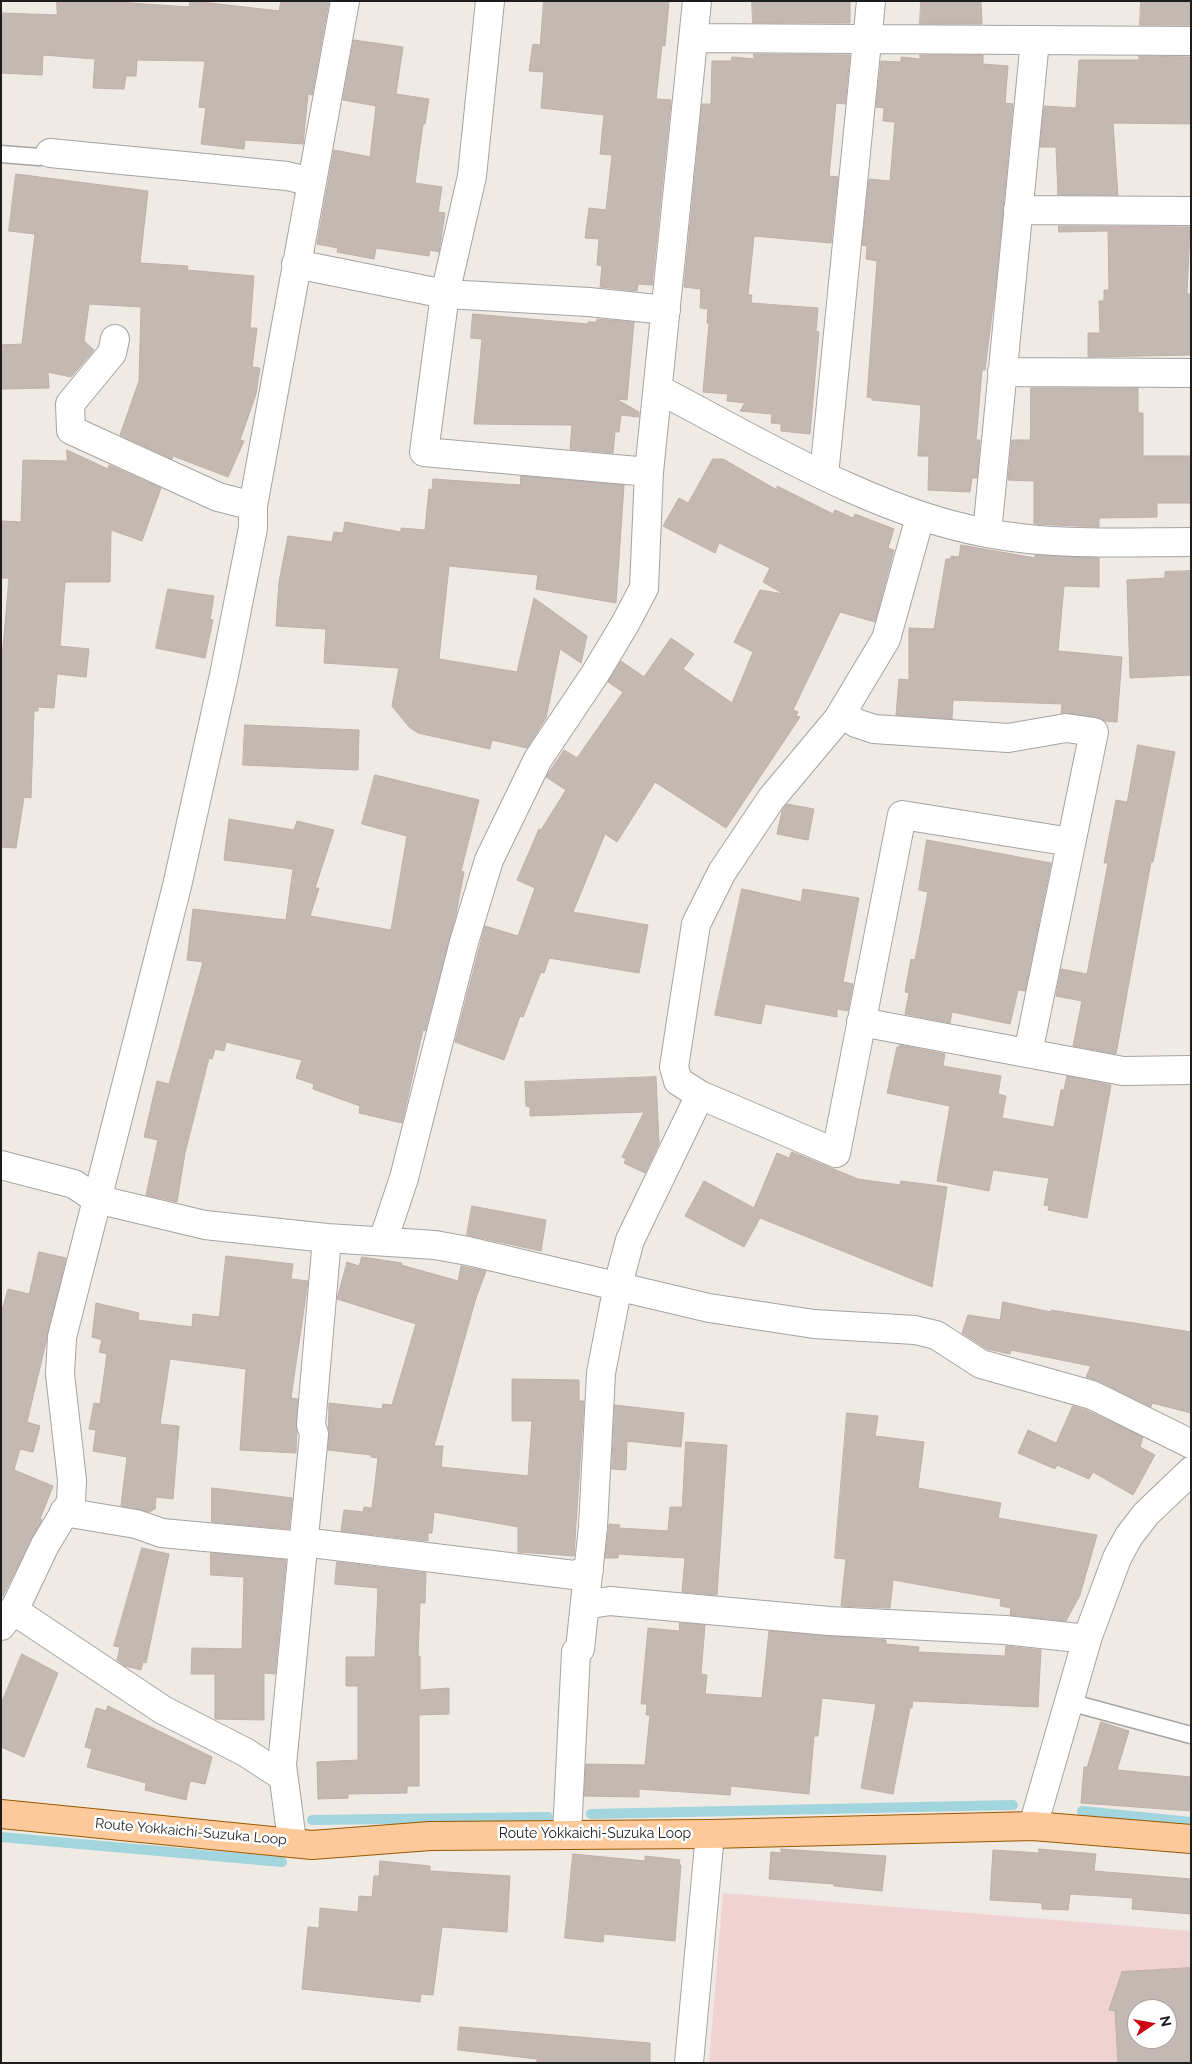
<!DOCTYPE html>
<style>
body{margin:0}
#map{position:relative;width:1192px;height:2064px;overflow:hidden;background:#efeae3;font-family:Raleway,sans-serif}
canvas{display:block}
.frame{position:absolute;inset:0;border:2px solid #1d1d1d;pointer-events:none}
.north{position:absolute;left:1127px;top:1999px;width:50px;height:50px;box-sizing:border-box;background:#fff;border:1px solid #a5a5a5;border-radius:50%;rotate:78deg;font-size:14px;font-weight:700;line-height:20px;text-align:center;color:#1d1d1d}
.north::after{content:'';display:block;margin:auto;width:18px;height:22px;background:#cb0012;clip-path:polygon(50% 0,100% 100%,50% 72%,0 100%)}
</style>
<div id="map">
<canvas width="1192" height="2064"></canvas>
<div class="frame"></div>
<div class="north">N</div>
</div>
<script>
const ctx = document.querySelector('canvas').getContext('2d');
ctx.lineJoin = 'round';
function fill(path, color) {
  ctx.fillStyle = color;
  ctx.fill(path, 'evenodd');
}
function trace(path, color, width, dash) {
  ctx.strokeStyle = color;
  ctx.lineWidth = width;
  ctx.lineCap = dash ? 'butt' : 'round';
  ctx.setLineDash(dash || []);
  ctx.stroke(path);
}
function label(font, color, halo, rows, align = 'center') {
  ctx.font = font + ' Raleway,sans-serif';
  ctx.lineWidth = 5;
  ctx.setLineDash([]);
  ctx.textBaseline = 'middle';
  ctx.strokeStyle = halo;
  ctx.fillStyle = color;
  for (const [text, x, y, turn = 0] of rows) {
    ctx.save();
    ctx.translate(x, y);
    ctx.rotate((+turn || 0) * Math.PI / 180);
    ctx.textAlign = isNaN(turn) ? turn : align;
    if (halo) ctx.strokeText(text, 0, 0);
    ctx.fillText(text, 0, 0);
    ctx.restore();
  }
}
const commercial = new Path2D(`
 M723 1893 1191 1931V2063H709ZM1137 2009H1167V2039H1137Z`);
const stream = new Path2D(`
 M1082 1811 1191 1822
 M591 1814 1013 1805
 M312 1820 548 1817
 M1 1837 282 1862`);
const building = new Path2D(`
 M57 1H102L189 7 190 1H193L279 11 281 1H329L312 95 308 94 303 144 245 140 244 149 201 144 206 108 199 107 205 61 137 60 136 76H126L124 89 93 88 95 59 43 55 42 75 1 73V13L57 15Z
 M544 1H669L665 46 662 45 656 99 671 100 652 285 638 284 637 291 600 287 602 266 597 265 599 239 585 238 589 208 606 210 612 155 600 154 604 115 541 108 544 72 529 71 533 44 540 45Z
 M752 1H850V23H753Z
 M921 1H981L982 24H920Z
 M1141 1H1191V25H1140Z
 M354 40 403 47 396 94 429 99 425 124H423L415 183 442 187 438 212 445 213 439 252 430 250 429 256 376 248 374 259 337 252 338 248 317 244 334 150 370 157 376 106 343 100Z
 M754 54 850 55 845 104 836 103 829 176 838 177 831 243 754 236 748 295H752L751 303 818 308 816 331 819 332 810 434 781 431V424L771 423 772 414 740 411 745 403 727 401 728 394 703 392 709 323H707L708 309 700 308 701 289 684 287 702 104H711L712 61H731L732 57 754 59Z
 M920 55H983V64L1008 66 1005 103 1013 104 996 283 985 370H982L976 440H980L977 478H972L970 492 928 490 929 456H918L921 405 872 400V398L867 397 877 261 866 259 867 246 862 245 869 179 890 181 895 122 883 121 884 108 876 107 881 61 901 62V57L920 59Z
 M1139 56 1191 57V124L1113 123 1118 195H1058L1056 147H1040L1044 106 1076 108 1079 60H1139Z
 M16 174 148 191 140 263 188 266 187 270 254 276 250 328H257L252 367 260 368 256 394 240 440 244 441 228 477 173 456 172 459 120 435 139 381 141 307 89 304 84 341 94 350 71 377 48 372 49 388 1 389V345L22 344 35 234 9 231Z
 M1059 226 1190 227 1187 294H1191V355L1088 357V333H1100L1099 301H1104V290H1109L1108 231 1059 232Z
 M473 314 588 324V322H597V319L634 322 627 400 616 399 639 412V417L621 415 619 432H615L613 453 570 449 572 425 474 424 482 339 471 338Z
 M1031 388H1138V413H1143V456H1191V503H1157V517L1099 518V527L1034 524V481L1008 480 1012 440H1030Z
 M67 450 108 469 109 465 161 488 142 541 111 530 110 582H65L60 646 89 649 86 677 57 674 54 708 38 707V711H34L31 798 24 797 16 848 1 847V670L9 578H1L2 521 21 522 23 460 67 461Z
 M713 459H723L777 490V486L833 514 835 510 853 518 855 514 894 529 888 548 894 550 875 622 840 612 793 710 798 712 796 716 800 717 726 828 655 782 617 842 605 834 573 912 648 925 639 973 549 958 544 973 541 972 523 1017 520 1016 504 1060 455 1042 485 926 518 936 535 888 517 880 539 829 541 830 566 790 546 777 564 750 577 758 623 692 608 682 621 661 644 677 671 638 694 654 683 669 732 703 753 652 734 642 760 590 784 594 763 582 770 568 719 543 715 553 663 526 679 498 688 503Z
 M521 476 624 485 616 603 536 589 538 575 449 566 439 659 517 672 534 598 587 636 581 663 560 649 546 718 527 748 492 740 490 749 418 733 409 727 392 706 399 668 324 663 326 629 276 626 279 582 288 536 332 542 334 532 343 533 345 522 401 532V528L425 530 429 489 432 490 433 479 520 485Z
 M961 545 1035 558V555L1099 558V587L1064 586 1058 651 1122 657 1117 722 1105 721 1096 717 1061 713 1062 704 953 700 952 719 896 715 899 679 909 680V628L934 629 946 559H951V556L959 557Z
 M1191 571V675L1130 678 1127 580 1165 578V572Z
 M168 589 214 596 210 619 213 620 205 658 156 648Z
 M245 725 359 730 358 770 243 765Z
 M1138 745 1175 752 1153 862H1151L1116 1054 1073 1046 1082 1001 1056 996 1061 969 1087 974 1108 863H1104L1116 800 1127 802Z
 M375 775 479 800 461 871 464 872 456 914 425 1031 423 1030 402 1123 359 1113 360 1106 313 1089 314 1084 296 1078 302 1060 226 1042 224 1051 215 1049 212 1059 209 1058 185 1153 177 1202 146 1195 158 1140 144 1137 157 1081 169 1084 203 962 187 960 193 909 286 920 293 869 224 860 229 819 294 830 297 821 334 830 315 888H319L310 916 391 930 407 836 362 824Z
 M787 804 814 809 808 840 777 834 782 811Z
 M927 840 1051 863 1025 991 1018 990 1010 1024 952 1012 950 1023 905 1014 909 993 905 992 911 959 915 960 928 892 919 890Z
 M742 889 801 902 803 889 859 898 843 982 853 984 848 1011 837 1009V1017L765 1004 761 1024 715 1015Z
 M900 1045 945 1054 943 1066 1001 1076 998 1094 1006 1096 1002 1118 1054 1127 1061 1090H1064L1067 1076 1111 1085 1087 1218 1048 1210 1049 1206 1044 1205 1049 1178 993 1170 989 1191 937 1181 950 1106 887 1093 897 1047H899Z
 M656 1077 659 1143 645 1173 624 1163 626 1159 622 1157 644 1112 530 1116V1107L526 1106 525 1082Z
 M792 1152 858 1179 900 1185 901 1181 947 1187 932 1287 760 1218 744 1247 685 1216 704 1181 754 1208 777 1153 789 1158Z
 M472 1206 546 1220 541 1251 467 1235Z
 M39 1252 66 1258 27 1422 40 1426 33 1452 20 1449 14 1470 53 1486 40 1519 42 1520 1 1599V1314L8 1289 29 1294Z
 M226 1256 293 1264 291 1279 308 1281 291 1398 298 1399 296 1453 240 1450 246 1369 170 1359 160 1424 179 1426 173 1499 156 1497 155 1509 149 1512 121 1506 127 1457 93 1451 96 1430 89 1429 94 1403 100 1404 107 1354 99 1352 102 1340 92 1337 96 1303 139 1313 138 1320 192 1327 193 1314 219 1317Z
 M362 1257 402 1263 401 1265 458 1281 461 1266 486 1271 476 1298 434 1446H443L441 1467 528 1476 532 1421H512V1379L579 1380V1401H584L574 1556 518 1552V1527L434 1512 432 1533H428V1541L341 1531 344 1510 363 1512 364 1507 372 1508 378 1458 371 1457V1455L328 1450 329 1403 382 1409 383 1404 392 1405 416 1324 337 1299 347 1262 359 1266Z
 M1003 1302 1051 1312V1310L1191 1332V1413L1152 1403 1151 1407 1099 1381 1086 1377 1091 1366 1011 1350 1010 1354 987 1349 962 1333 968 1315 1000 1320Z
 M615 1405 684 1413 681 1447 627 1441 626 1470 612 1469Z
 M1073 1406 1086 1410 1143 1437 1140 1447 1155 1455 1133 1495 1093 1472 1089 1479 1057 1465 1055 1469 1018 1453 1028 1430 1056 1443Z
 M847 1413 878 1416 875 1436 924 1442 918 1488 1001 1503 998 1518 1097 1535 1080 1595 1066 1621 1010 1615 1011 1608 1000 1606 1001 1599 893 1580 890 1608 841 1606 846 1559 835 1558Z
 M686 1442 727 1445 717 1595 682 1592 685 1558 618 1554V1558H605L609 1524 620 1525 619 1528 668 1531 670 1507H682Z
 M212 1488 292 1498 289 1529 212 1522Z
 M142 1548 169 1554 146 1663 143 1662 141 1670 125 1666 117 1660 120 1647 114 1646Z
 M211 1553 286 1560 275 1674 264 1673V1720L215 1719V1674H191L192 1648 242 1649 244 1577 211 1575Z
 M337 1562 426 1573 425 1603H420L418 1656H420V1690L449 1688V1714L419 1715V1786H407V1793L348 1794V1798L318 1799 317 1762 358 1760V1686H346V1657H375L378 1588 335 1584Z
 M680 1623 705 1625 701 1674 707 1675 705 1694 762 1698 769 1631 886 1640V1644L919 1647 918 1652 1005 1656 1006 1646 1041 1650 1038 1707 913 1701 912 1708H910L893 1794 861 1788 876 1704 822 1698 818 1736H814L809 1794 731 1786 730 1795 639 1789V1797L584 1796 586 1764 645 1765 650 1715H646L647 1704H641L648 1628 679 1631Z
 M22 1654 58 1673 24 1757 1 1747V1704Z
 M108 1706 212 1757 205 1784 190 1781 186 1800 145 1790 146 1783 87 1767 92 1749 85 1747 96 1708 106 1711Z
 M1101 1722 1129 1731 1117 1770 1191 1777V1811L1081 1803 1084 1767H1087Z
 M781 1849 886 1856 882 1891 834 1886V1884L769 1879 771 1852 781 1853Z
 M1039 1849 1096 1854 1094 1871 1191 1879V1914L1132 1909 1133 1898 1070 1894 1068 1910 1042 1909V1903L990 1900 993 1850 1039 1853Z
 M573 1854 645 1861V1856L680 1860 679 1865H681L675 1941 604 1934 603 1942 565 1938Z
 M380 1861 430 1866V1871L510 1876 507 1932 442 1927 433 1995 421 1994 420 2002 302 1989 308 1927 319 1928 320 1908 358 1912 359 1896 372 1897 374 1876H379Z
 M1191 1968V2063H1118L1115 2011 1109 2010 1122 1972ZM1137 2009H1167V2039H1137Z
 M460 2027 650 2043V2063H537V2059L458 2050Z`);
const service = new Path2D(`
 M1 154 39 157 50 153
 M1069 1702 1191 1735`);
const minor = new Path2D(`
 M490 1 472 176 445 294 424 452 649 472 697 1
 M694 38 1191 41
 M50 153 287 176 312 182
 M1018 210 1191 211
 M296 264 445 294 589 302 666 310
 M115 339 112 353 70 404 71 430 218 497 253 506
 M1002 372 1191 373
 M658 389C760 442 873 512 987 533 1054 546 1123 542 1191 542
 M824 475 871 1
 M987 533 1035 40
 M842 713 856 723 874 729 1008 738 1066 728 1094 732 1028 1053
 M861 1022 1123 1071 1191 1070
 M700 1095 836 1153 902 815 1071 842
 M1 1165 74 1184 96 1199 205 1225 327 1238 435 1245 468 1251 709 1308 814 1324 915 1330 936 1335 981 1364 1092 1395 1191 1444
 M383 1241 404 1178 464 942 489 860 538 759 595 674 625 624 644 588 649 472
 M64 1512 136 1524 162 1533 303 1546
 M303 1542 574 1575 589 1570
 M585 1605 610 1601 829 1621 1005 1630 1087 1639
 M13 1610 163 1710 245 1752 282 1776
 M1 1626 16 1606 45 1545 71 1502 72 1480 60 1374 62 1337 177 886 224 675 253 528V506L345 1
 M1033 1826 1088 1636 1117 1558 1129 1536 1146 1514 1191 1471
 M567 1834 576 1652 580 1649 593 1527 601 1373 618 1285 630 1240 700 1095 678 1081 674 1067 696 924 722 872 771 799 838 719 886 639 920 517
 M292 1841 282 1765 314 1434 311 1425 327 1238
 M689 2063 710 1834`);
const primary = new Path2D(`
 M1 1814 312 1845 430 1836 710 1834 1033 1826 1191 1839`);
const streetNames = [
 ["Route Yokkaichi-Suzuka Loop",191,1832,5],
 ["Route Yokkaichi-Suzuka Loop",595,1834]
];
fill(commercial, '#f0d2d3');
trace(stream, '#a2d5dd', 10);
fill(building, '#c3b9b2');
trace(building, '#c1afa5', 1);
trace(service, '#a4a4a4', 19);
trace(minor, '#a4a4a4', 30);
trace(primary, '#975800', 30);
trace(service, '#fff', 16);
trace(minor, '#fff', 28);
trace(primary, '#fdc99a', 28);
label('14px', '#1d1d1d', '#fff', streetNames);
</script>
